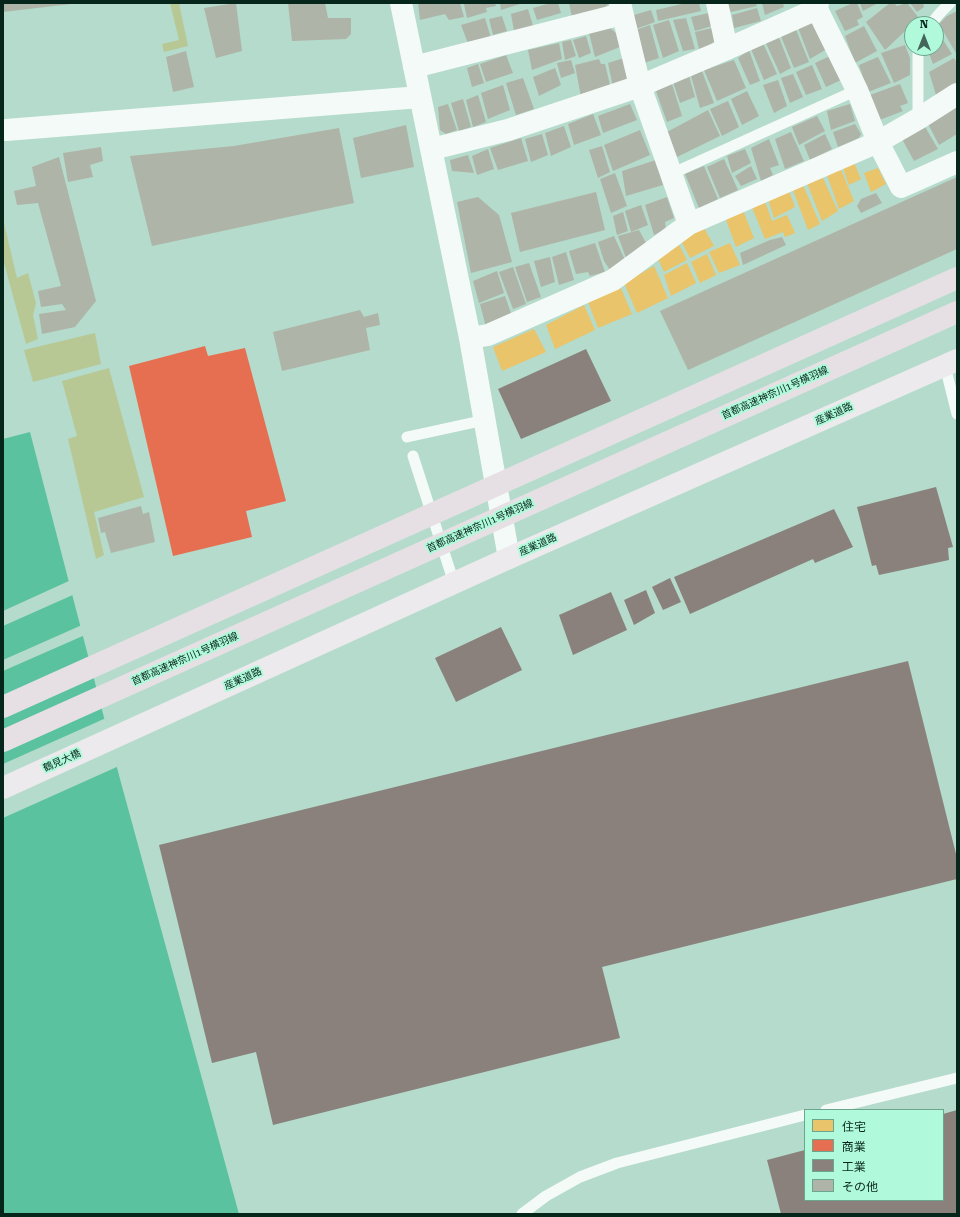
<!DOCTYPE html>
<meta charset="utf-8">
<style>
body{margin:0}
#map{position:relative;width:960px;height:1217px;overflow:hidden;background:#b4dbcb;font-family:"Roboto Serif","Noto Sans JP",serif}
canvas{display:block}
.frame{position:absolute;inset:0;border:4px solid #07261b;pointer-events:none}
.legend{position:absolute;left:804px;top:1109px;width:140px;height:92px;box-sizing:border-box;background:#b0fadb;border:1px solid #6ca58e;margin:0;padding:5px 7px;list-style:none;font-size:12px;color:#07261b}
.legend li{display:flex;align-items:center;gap:8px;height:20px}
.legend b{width:20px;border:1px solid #6ca58e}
.north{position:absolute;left:904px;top:16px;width:40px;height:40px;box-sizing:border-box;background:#b0fadb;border:1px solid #6ca58e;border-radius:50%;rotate:0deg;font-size:11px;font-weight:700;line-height:16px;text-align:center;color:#07261b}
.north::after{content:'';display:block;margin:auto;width:14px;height:18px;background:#446559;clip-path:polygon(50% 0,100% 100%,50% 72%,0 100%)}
</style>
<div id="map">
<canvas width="960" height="1217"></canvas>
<div class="frame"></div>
<ul class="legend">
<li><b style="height:11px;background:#e9c46a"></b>住宅</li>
<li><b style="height:11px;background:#e76f51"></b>商業</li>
<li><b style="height:11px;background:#8a817c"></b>工業</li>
<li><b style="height:11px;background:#afb4a8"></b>その他</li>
</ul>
<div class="north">N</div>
</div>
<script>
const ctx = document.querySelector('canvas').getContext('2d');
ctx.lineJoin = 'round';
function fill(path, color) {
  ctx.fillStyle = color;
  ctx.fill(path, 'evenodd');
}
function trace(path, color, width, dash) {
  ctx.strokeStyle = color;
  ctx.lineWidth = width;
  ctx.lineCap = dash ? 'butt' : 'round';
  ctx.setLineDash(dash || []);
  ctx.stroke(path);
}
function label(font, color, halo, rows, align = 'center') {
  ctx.font = font + ' "Roboto Serif","Noto Sans JP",serif';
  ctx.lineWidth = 4;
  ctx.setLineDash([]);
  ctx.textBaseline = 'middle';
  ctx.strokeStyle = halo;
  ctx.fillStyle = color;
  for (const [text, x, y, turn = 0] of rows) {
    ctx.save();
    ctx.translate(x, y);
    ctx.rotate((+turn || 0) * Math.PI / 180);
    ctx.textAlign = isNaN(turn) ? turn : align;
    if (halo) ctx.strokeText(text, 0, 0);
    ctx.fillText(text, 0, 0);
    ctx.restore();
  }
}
const green = new Path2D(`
 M170 3H179L188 46 164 52 162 44 179 40Z
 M3 219 17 278 28 273 36 303 33 315 38 339 26 344 3 259Z
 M95 333 101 364 33 382 24 350Z
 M109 368 144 497 94 512 104 555 96 559 68 439 77 436 62 381Z`);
const water = new Path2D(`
 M30 432 120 779 239 1214H3V439Z`);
const pier = new Path2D(`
 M71 580 75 594 3 626V611Z
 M82 625 85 635 3 671V660Z
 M106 718 119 766 3 818V764Z`);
const homes = new Path2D(`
 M853 160 861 179 849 185 842 165Z
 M840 167 854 201 839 209 827 175Z
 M878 168 886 184 871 192 864 173Z
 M822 176 838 211 822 221 807 183Z
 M803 185 820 224 808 230 793 190Z
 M788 188 795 207 774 218 767 196Z
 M764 199 772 221 787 215 795 233 785 237 783 232 765 239 751 205Z
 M742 208 754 238 736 247 725 217Z
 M704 228 714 246 690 258 681 241Z
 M678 243 687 260 664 272 658 259Z
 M730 243 740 265 719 273 709 252Z
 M707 254 716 275 700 283 691 262Z
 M687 263 696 283 671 296 664 275Z
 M654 266 668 298 637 313 624 283Z
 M620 286 632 314 598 328 588 302Z
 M584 305 595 330 555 349 546 325Z
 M534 329 546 352 502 371 493 347Z`);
const shops = new Path2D(`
 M205 346 208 356 245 348 286 501 246 511 252 537 173 556 129 366Z`);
const industry = new Path2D(`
 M586 349 611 401 521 439 498 389Z
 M936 487 953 547 948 548 949 560 879 575 876 565 872 566 857 507Z
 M834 509 853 547 815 563 813 559 690 614 674 577Z
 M670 578 681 602 663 610 652 587Z
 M646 590 655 613 634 625 624 600Z
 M611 592 627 630 573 655 559 615Z
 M501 627 522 670 456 702 435 658Z
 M908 661 957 858V879L602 967 620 1038 273 1125 256 1052 212 1063 159 845Z
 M957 1110V1214H781L767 1160 805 1150V1200H943V1114Z`);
const building = new Path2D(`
 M3 3H71V4L3 12Z
 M236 3 242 51 216 58 204 8Z
 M288 3H325L328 18H351V34L346 39 292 41Z
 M418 3H460L464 17 449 20 445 14 420 20Z
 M465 3H495L496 6 486 8 487 12 467 18 464 4Z
 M500 3H523L501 10Z
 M551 3H558L561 13 537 20 533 8Z
 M569 3H609L604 9 572 17Z
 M686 3H699L701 11 658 21 656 10Z
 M727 3H756L757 6 731 12Z
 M762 3H783L784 7 765 15Z
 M853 3H857L863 17 857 20 859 25 845 31 835 11Z
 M860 3H878L863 11Z
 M890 3H894L897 6 907 3 919 18 885 50 866 22Z
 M910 3H923L924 7 917 12Z
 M757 8 761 21 734 28 732 15Z
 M528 9 533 26 514 31 511 14Z
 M651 10 655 22 633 30 634 15Z
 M957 11V55L939 24 947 16Z
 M709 13 712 26 695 31 691 17Z
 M502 16 507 31 493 35 489 19Z
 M485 18 491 38 469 46 461 25Z
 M686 18 695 49 683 51 673 20Z
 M813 19 827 49 810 59 797 25Z
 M669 20 679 51 663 58 653 25Z
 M650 25 659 58 644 63 636 30Z
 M864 26 877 51 855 63 845 36Z
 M795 27 809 62 794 68 780 34Z
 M610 28 616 33 620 47 595 57 589 33Z
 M712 28 715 40 711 45 699 49 695 32Z
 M936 29 952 54 933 64 927 48H936Z
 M778 35 791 68 780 74 765 41Z
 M586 36 591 53 579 58 573 40Z
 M571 40 576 56 565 60 562 42Z
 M559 43 562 59 532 70 528 50Z
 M763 43 777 74 764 80 751 49Z
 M905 45 910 58V75L894 83 881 53Z
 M749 50 760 81 750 85 738 58Z
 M186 51 194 87 173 92 166 57Z
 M506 55 513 73 486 82 480 64Z
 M830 56 841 80 826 87 815 63Z
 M878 57 891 83 868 92 859 65Z
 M624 58 629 76 625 82 613 87 608 63Z
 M954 58 957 63V82L936 95 929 72Z
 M599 59 601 64H605L611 89 581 97 575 65Z
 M571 60 575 73 561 78 557 63Z
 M734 60 746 88 717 101 704 70Z
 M478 64 484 83 472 87 467 68Z
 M812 65 822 89 806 95 796 72Z
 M555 68 561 85 539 96 533 77Z
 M702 71 714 103 700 108 691 76Z
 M793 74 803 97 790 103 781 78Z
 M689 76 695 97 680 103 673 82Z
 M523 78 534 109 516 115 506 83Z
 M778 80 787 106 774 113 763 85Z
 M672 84 682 116 667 122 656 91Z
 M900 84 908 103 900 106 903 111 877 121 870 95Z
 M503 85 510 110 488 119 481 93Z
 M747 91 759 116 742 125 731 99Z
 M478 95 486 122 473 127 466 100Z
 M463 99 471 127 459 131 451 103Z
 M728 101 739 127 722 136 710 109Z
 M448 104 457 130 446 134 440 130 438 107Z
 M630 104 637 120 603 133 598 116Z
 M850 104 855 121 831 130 827 111Z
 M957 106V134L939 145 927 122Z
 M708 110 720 136 677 157 667 132Z
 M593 114 601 135 574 145 568 124Z
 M817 116 825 131 799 145 792 127Z
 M855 124 861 134 859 138 838 147 833 132Z
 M406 125 414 167 361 178 353 138Z
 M924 125 938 149 914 161 901 137Z
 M564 126 571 147 551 156 545 133Z
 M339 128 354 203 152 246 130 156 234 146Z
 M640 130 650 155 613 171 604 145Z
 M791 132 804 161 785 169 775 139Z
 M542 134 548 155 531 162 525 139Z
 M825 134 832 149 810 160 804 145Z
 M521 138 528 161 498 170 490 148Z
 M769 139 779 165 770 168 773 175 761 181 751 148Z
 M602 146 610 172 598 178 589 150Z
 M101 147 103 161 90 165 93 177 68 182 63 153Z
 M488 149 494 169 477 175 472 156Z
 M745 149 751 163 732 173 727 156Z
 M468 155 474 173 452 171 450 160Z
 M59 157 96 301 75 327 42 334 39 314 66 310 62 304 41 307 38 291 61 286 38 203 17 205 14 191 36 186 32 167Z
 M724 159 738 190 720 198 707 167Z
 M656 160 663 185 626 196 622 171Z
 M704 166 718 199 699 208 685 174Z
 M751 166 757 179 741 186 735 176Z
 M615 173 627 206 611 213 600 179Z
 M957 177V249L688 370 660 311Z
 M596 192 605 230 520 252 511 213Z
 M876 193 882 203 861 213 857 206 861 199Z
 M478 197 499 215 512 262 471 273 457 202Z
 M667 197 674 218 665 222 666 229 654 235 645 205Z
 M641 205 648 225 631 232 625 211Z
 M623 212 628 231 617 235 613 216Z
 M639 230 646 243 626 258 618 236Z
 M614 236 625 260 610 270 604 261 598 242Z
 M782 237 786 245 743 265 740 253 770 240Z
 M595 243 605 272 590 276 588 272 576 274 569 251Z
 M566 252 574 280 559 285 552 257Z
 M550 257 555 282 541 287 534 261Z
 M529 263 541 297 527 302 515 267Z
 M513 267 526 304 513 309 499 272Z
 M497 271 504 293 479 303 473 281Z
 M505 296 512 316 486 327 480 304Z
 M360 310 364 317 378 313 380 325 366 328 370 350 282 371 273 332Z
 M141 506 143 514 149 512 155 542 111 553 105 532 101 533 98 518Z`);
const service = new Path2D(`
 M931 24 940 13 950 3
 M918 48V119
 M671 174 857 90
 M945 366 957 414
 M407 437 485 420
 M413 456 454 583
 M826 1110 957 1078
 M522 1214 546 1196 580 1177 617 1163 805 1115`);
const minor = new Path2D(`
 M401 3 470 338 509 558
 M717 3 727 49
 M818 3 817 9 857 90 878 142 901 187 957 162
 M414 67 622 14
 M6 130 420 97
 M432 149 508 130 640 86 727 49 817 9
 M689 224 878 142 918 119 957 94
 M470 338 488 335 613 280 689 224 640 86 620 3`);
const primary = new Path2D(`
 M3 788 509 558 957 360`);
const motorway = new Path2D(`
 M3 707 957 278
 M3 741 957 312`);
const streetNames = [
 ["首都高速神奈川1号横羽線",775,393,-24],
 ["産業道路",834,414,-24],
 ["首都高速神奈川1号横羽線",480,526,-24],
 ["産業道路",538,545,-24],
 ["首都高速神奈川1号横羽線",185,659,-24],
 ["産業道路",243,679,-24],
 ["鶴見大橋",62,761,-24]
];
fill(green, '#b8c895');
fill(water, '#5bc29f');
fill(pier, '#b4dbcb');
fill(homes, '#e9c46a');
fill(shops, '#e76f51');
fill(industry, '#8a817c');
fill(building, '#afb4a8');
trace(service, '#f4faf7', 11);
trace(minor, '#f4faf7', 22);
trace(primary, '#eceaec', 22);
trace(motorway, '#e6e0e4', 22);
label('10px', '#07261b', '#b0fadb', streetNames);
</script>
